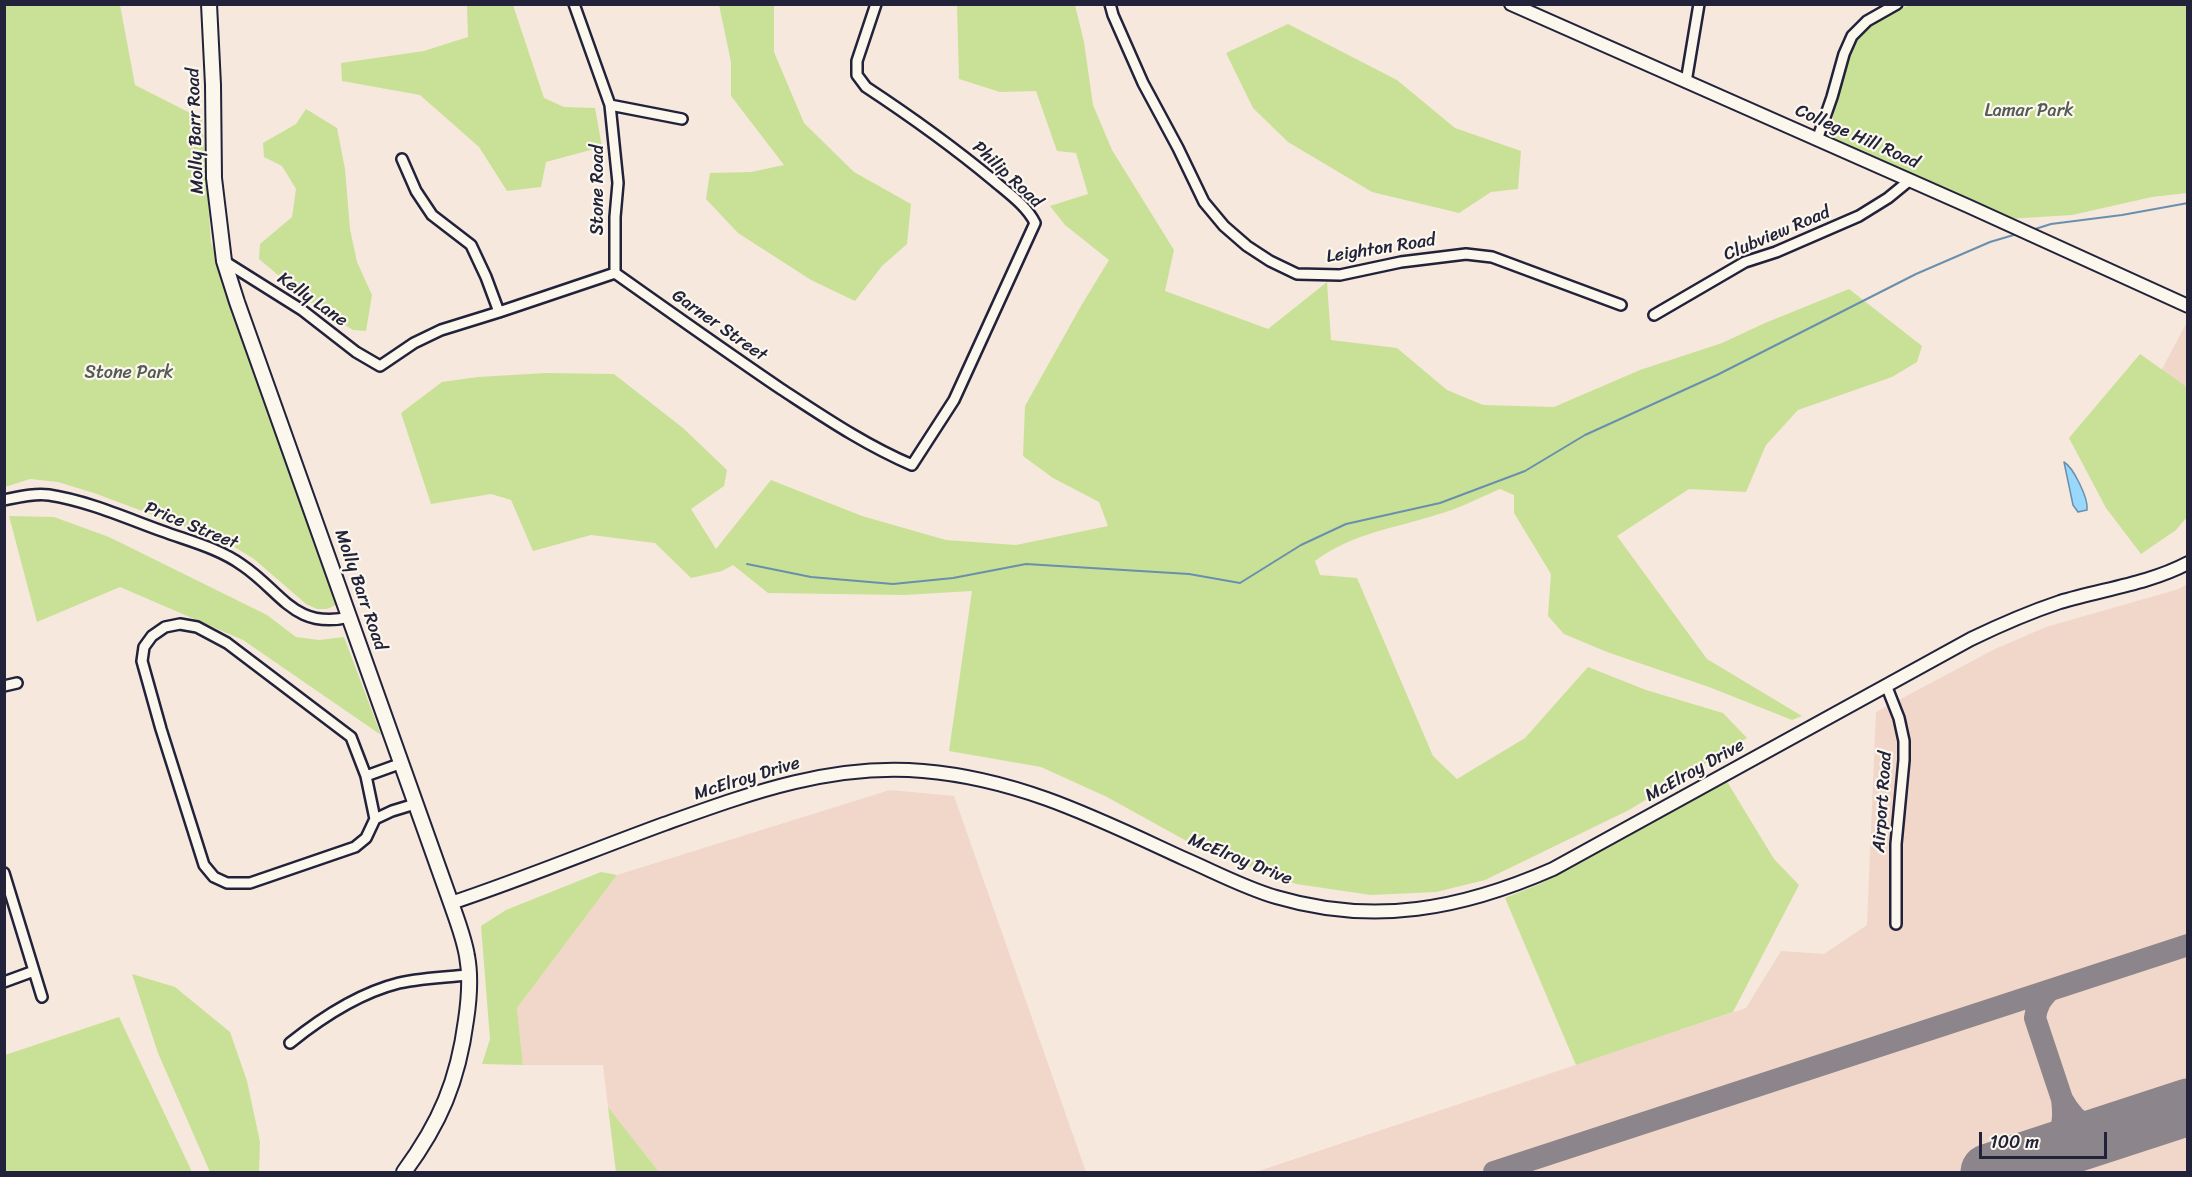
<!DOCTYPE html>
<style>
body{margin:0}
#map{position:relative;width:2192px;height:1177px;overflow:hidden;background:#f6e8dd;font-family:Sriracha,sans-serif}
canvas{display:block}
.frame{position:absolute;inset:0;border:6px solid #22223b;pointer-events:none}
.scale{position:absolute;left:1979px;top:1132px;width:128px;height:27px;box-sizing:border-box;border:3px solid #22223b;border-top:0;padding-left:8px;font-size:18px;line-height:21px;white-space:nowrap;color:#22223b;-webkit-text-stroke:4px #fbf7ec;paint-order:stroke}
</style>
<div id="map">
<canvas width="2192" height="1177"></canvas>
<div class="frame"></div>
<div class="scale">100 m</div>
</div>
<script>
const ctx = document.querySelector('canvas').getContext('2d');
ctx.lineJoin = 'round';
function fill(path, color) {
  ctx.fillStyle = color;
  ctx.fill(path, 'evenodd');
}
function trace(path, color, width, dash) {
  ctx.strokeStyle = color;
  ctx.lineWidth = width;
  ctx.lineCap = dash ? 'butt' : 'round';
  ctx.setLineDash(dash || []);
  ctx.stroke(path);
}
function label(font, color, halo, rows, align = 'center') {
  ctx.font = font + ' Sriracha,sans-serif';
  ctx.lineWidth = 4.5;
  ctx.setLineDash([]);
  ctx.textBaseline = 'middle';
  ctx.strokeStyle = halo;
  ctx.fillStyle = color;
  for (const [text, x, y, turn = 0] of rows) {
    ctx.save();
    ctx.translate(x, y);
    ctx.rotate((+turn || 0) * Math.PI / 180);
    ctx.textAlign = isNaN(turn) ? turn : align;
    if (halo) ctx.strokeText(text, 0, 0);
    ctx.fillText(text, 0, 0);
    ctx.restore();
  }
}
const built = new Path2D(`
 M2187 322V394L2160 373Z
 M2187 584V1172H1256L1746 1008 1781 951 1824 954 1867 925 1876 712 1995 649 2046 627 2179 589Z
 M890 790 954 796 1086 1172H659L608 1107 603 1065H523L517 1008 617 875Z`);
const green = new Path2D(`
 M1914 4 2187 5V193L2152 197 2072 215 2007 219 1832 138C1830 122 1835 109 1839 93 1851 42 1860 19 1914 4Z
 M5 5H120L135 85 202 119 211 242 279 415 311 533 336 605 327 609H317L306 604 254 559 228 543 94 493 58 482 30 479 5 487Z
 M467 5H513L544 98 564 107 595 108 602 147 546 162 541 187 507 191 479 147 420 95 342 81 341 63 424 51 468 37Z
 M719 5H774V52L804 123 854 172 911 204 907 244 882 266 855 301 811 280 738 233 706 199 710 173 751 172 784 165 731 96V62Z
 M957 5H1075L1084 42 1093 105 1112 150 1174 250 1165 291 1268 329 1327 282 1331 340 1397 348 1447 390 1483 405 1554 407 1640 370 1722 343 1765 323 1849 289 1922 346 1917 362 1892 377 1798 410 1766 445 1746 492 1689 489 1617 536 1707 659 1802 716 1792 720 1709 687 1607 652 1564 634 1548 616 1551 574 1514 513V495L1500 489C1479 498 1458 509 1436 515 1392 529 1353 533 1315 561L1320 575 1357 578 1433 756 1457 779 1525 738 1588 667 1646 690 1723 713 1747 738 1629 810 1485 880 1436 892 1371 895 1296 884 1201 849 1107 797 1041 767 949 751 972 591 904 595 768 593 733 565 722 571 691 578 655 543 591 535 533 551 511 500 491 494 431 504 401 413 442 382 478 377 546 373 614 374 683 428 727 470 724 486 691 509 716 549 771 480 862 516 946 540 1016 545 1108 526 1099 502 1053 478 1023 456 1025 406 1081 306 1109 260 1065 225 1050 206 1088 194 1076 153 1057 151 1036 91 1000 92 959 79Z
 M1288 24 1397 80 1455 128 1521 151 1518 189 1491 192 1459 213 1372 192 1288 142 1253 108 1226 53Z
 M306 109 337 128 345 169 350 229 357 262 372 295 366 331 353 330 315 306 259 259 260 244 292 217 296 189 282 166 264 157 263 143 296 124Z
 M2140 354 2188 388 2187 517 2176 530 2141 554 2106 508 2069 438Z
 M9 516 54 517 109 537 267 615 296 637 319 640 344 637 381 735 243 640 120 587 37 622Z
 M1726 780 1774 859 1799 885 1733 1012 1576 1065 1505 898 1540 884Z
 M601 872 617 875 517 1008 523 1065 482 1064 490 1039 481 926 506 910Z
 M132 974 175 987 230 1032 247 1081 260 1142 259 1172H210L158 1053Z
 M119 1017 192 1172H5V1055Z
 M608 1107 659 1172H616Z`);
const water = new Path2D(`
 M2064 462C2073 467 2089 499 2087 510L2078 512 2073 505Z`);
const stream = new Path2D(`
 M2032 230 2051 224 2122 215 2188 203
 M747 564 811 577 893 584 953 578 1026 564 1189 574 1240 583 1301 545 1346 524 1440 503 1525 471 1585 435 1717 375 1916 274 1990 242 2017 234`);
const taxiway = new Path2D(`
 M2050 990C2041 999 2037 1005 2035 1018L2062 1099C2079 1130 2096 1133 2128 1127
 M2035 1157C2060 1141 2066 1129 2062 1099
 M1494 1172 2188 945`);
const runway = new Path2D(`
 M1989 1172 2188 1107`);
const minor = new Path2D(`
 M574 4 610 105 618 183 615 217V273
 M1110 4 1113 15 1143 83 1178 148 1204 202 1224 226 1247 246 1270 261 1297 274 1340 275 1401 262 1466 254 1492 257 1621 305
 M1686 82 1699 4
 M610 105 682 119
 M1817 140 1832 97 1844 54 1852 36 1867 21 1897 4
 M224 261 302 310 356 352 380 366 414 343 441 330 499 312 486 277 471 245 432 215 416 191 402 159
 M499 312 615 273C670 312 725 351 781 389 824 417 865 445 912 465L954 400 1035 223C1027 206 1007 192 993 180 952 146 910 116 866 87L857 75V61L876 4
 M1654 315 1745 262 1776 252 1859 216 1888 198 1910 180
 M4 500C19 497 34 493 49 495 88 501 126 518 162 531 189 541 218 548 242 565 282 592 294 630 350 617
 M180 624 197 627 227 643 351 737 366 776 375 819 366 838 355 847 250 883H227L214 877 204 865 161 729 142 661 144 647 152 636 165 627Z
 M1886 685 1899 718 1904 741V760L1896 844V924
 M4 686 17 683
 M366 776 402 763
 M375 819 392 811 415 804
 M4 873 42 997
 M4 982 34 971
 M290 1043C321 1018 359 993 399 983 421 978 446 977 469 975`);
const tertiary = new Path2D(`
 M1511 4 1968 206 2188 306
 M451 903C523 879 593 850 664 824 748 794 831 763 923 771 1020 779 1098 819 1185 859 1215 872 1245 888 1276 897 1374 926 1462 909 1553 869L1971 639C2000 625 2030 612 2060 602 2103 589 2148 584 2188 563`);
const secondary = new Path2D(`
 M209 4 213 85 214 178 224 261 237 302 451 903C457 920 464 938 467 956 471 977 469 1000 466 1020 458 1081 440 1123 404 1172`);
const parkNames = [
 ["Lamar Park",2029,111],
 ["Stone Park",129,373]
];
const streetNames = [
 ["Molly Barr Road",196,131,-92],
 ["College Hill Road",1857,137,24],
 ["Philip Road",1007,175,43],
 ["Stone Road",598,190,-90],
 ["Clubview Road",1777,234,-23],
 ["Leighton Road",1381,249,-9],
 ["Kelly Lane",312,300,35],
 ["Garner Street",719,326,35],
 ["Price Street",191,526,22],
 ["Molly Barr Road",360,590,71],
 ["McElroy Drive",1695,771,-29],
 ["McElroy Drive",747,779,-17],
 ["Airport Road",1883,802,-86],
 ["McElroy Drive",1240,860,22]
];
fill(built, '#f1d6ca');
fill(green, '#c9e196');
fill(water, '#99d8fb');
trace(water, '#698fae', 1.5);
trace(stream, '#698fae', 2);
trace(taxiway, '#8c858c', 22);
trace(runway, '#8c858c', 57);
trace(minor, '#22223b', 14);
trace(tertiary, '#22223b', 16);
trace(secondary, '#22223b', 18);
trace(minor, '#fbf7ec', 9);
trace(tertiary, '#fbf7ec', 12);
trace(secondary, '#fbf7ec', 14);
label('18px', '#545b56', '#fbf7ec', parkNames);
label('18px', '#22223b', '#fbf7ec', streetNames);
</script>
